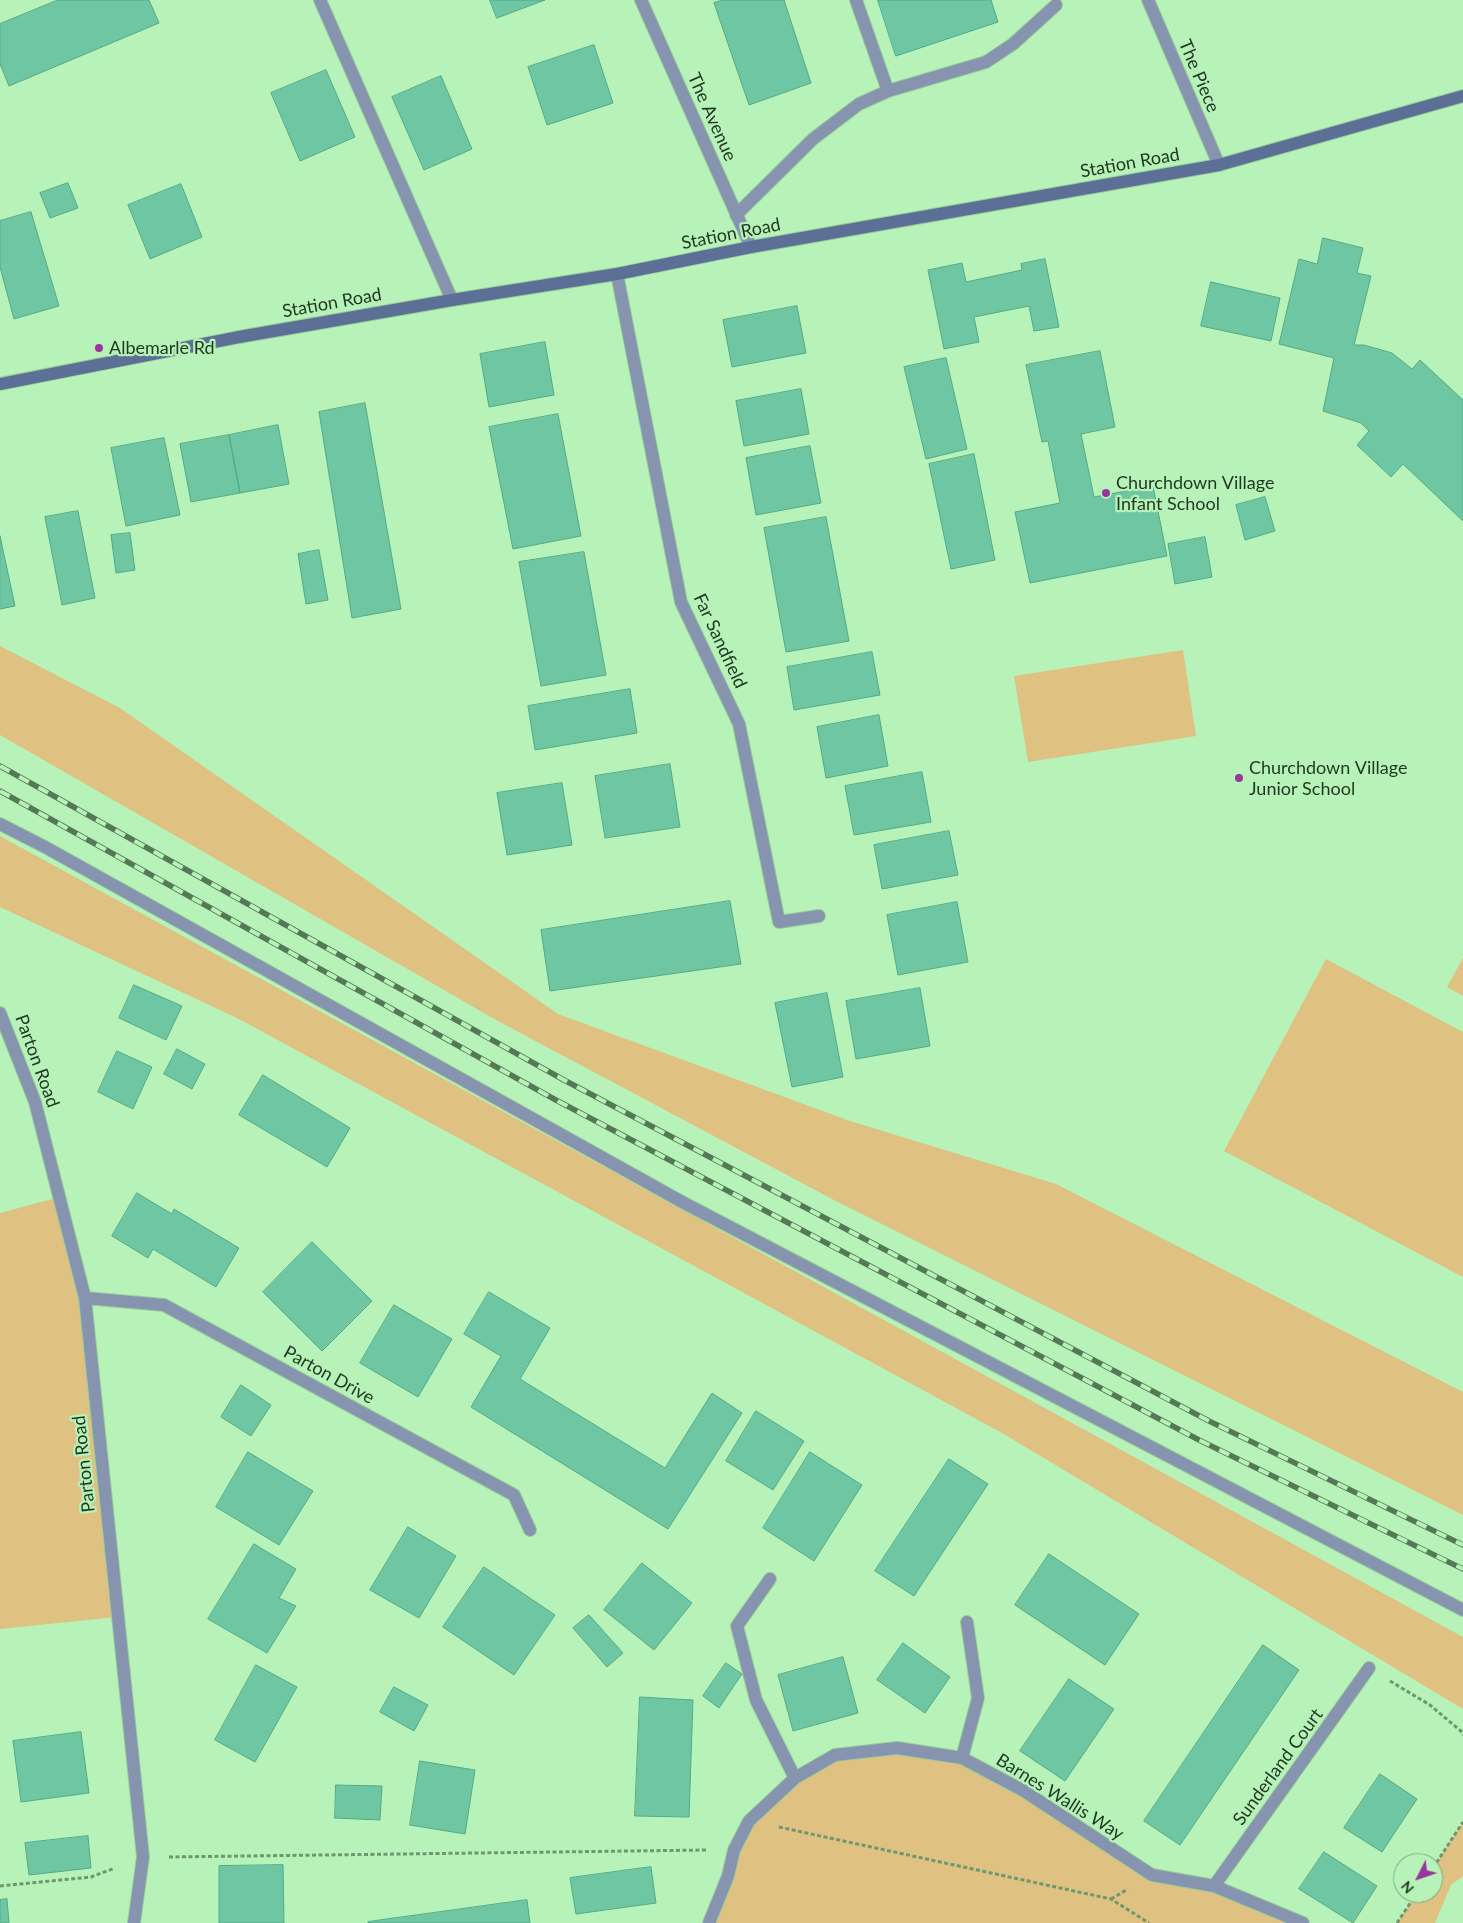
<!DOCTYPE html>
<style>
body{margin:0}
#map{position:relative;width:1463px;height:1923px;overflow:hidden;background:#b7f3b9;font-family:Lato,sans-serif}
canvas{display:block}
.north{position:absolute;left:1393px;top:1853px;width:50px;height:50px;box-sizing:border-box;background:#b7f3b9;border:1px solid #7aa87c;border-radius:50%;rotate:229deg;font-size:14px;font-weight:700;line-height:20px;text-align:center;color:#1f3720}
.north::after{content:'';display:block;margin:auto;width:18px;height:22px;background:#97369d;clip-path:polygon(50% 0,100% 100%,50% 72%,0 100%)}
</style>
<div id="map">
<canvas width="1463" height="1923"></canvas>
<div class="north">N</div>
</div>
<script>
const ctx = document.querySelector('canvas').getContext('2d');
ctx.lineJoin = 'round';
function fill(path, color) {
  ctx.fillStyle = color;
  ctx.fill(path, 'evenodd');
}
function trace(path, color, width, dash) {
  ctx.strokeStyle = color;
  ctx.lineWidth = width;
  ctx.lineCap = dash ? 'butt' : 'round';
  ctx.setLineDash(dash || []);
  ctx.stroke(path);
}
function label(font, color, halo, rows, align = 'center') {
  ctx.font = font + ' Lato,sans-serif';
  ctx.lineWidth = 4.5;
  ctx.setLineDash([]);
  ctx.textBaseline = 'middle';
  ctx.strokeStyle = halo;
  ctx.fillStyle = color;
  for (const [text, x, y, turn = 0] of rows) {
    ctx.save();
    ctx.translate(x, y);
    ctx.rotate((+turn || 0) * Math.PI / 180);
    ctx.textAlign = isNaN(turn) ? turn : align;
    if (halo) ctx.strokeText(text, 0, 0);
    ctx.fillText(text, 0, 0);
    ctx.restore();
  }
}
const green = new Path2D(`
 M0 646 120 708 558 1014 850 1121 1056 1184 1463 1392V1515L832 1199 498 1021 0 735Z
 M1183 650 1196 736 1028 762 1014 676Z
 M0 836 1463 1637V1709L1002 1433 239 1019 0 907Z
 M1463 958V996L1447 987Z
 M1326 959 1463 1032V1277L1224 1151Z
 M60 1197 85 1298 117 1617 0 1629V1213Z
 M897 1748 962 1758 1152 1875 1214 1886 1303 1923H709L749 1821 835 1755Z
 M1463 1822V1876L1451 1885 1435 1923H1397L1417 1893H1433V1868Z`);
const building = new Path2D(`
 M58 0H149L159 23 9 86 0 64V24Z
 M490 0H545L497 18Z
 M723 0H784L811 83 749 105 714 3Z
 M878 0H991L998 22 896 56Z
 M594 45 613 103 547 125 528 67Z
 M326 70 355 137 300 161 271 93Z
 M441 76 472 149 424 170 392 97Z
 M68 183 78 208 50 218 40 193Z
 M181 184 202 237 150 259 128 205Z
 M31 212 59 306 14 319 0 267V221Z
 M1323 238 1363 248 1357 273 1371 276 1354 345H1364L1392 353 1412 369 1420 360 1463 400V521L1403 464 1391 477 1357 445 1369 431 1361 423 1323 411 1334 358 1279 344 1299 259 1317 264Z
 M1045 259 1059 327 1034 331 1029 306 974 317 979 342 944 349 928 270 962 263 966 282 1022 270 1021 264Z
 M1211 282 1280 298 1271 341 1201 326Z
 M797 306 806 353 732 367 723 320Z
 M545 342 554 395 489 407 480 354Z
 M1100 351 1115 427 1081 434 1094 497 1153 486 1167 556 1030 583 1015 512 1060 503 1048 441 1042 442 1026 365Z
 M946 358 967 449 926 459 904 367Z
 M801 389 809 434 744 446 736 401Z
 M365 403 401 609 352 618 319 412Z
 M558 414 581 536 513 549 489 427Z
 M278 425 289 484 240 493 229 435Z
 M229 435 240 493 191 502 180 444Z
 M164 438 180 515 126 526 111 448Z
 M810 446 821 503 756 515 746 458Z
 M974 454 995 560 951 569 929 464Z
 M1265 497 1275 531 1245 540 1236 505Z
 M78 511 95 598 62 605 45 517Z
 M826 517 849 641 786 652 764 528Z
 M130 533 135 570 116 573 111 535Z
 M0 536 15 606 0 609Z
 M1205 537 1212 577 1175 584 1168 544Z
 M319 550 328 600 306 604 298 554Z
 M584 552 606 675 541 686 519 562Z
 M872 652 880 695 794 710 787 667Z
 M630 689 637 733 535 750 528 706Z
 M879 715 888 766 826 778 817 727Z
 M670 764 680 827 605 838 595 776Z
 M922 772 931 822 854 835 845 786Z
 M562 783 572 845 507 855 497 793Z
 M949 831 958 875 882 889 874 845Z
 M730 901 741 964 550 991 541 930Z
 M957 902 968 962 898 975 887 915Z
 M134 985 182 1006 166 1040 119 1018Z
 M920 988 930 1046 856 1059 846 1001Z
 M827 993 843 1077 792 1087 775 1003Z
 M177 1049 205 1064 192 1089 164 1074Z
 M117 1051 152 1067 133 1109 98 1092Z
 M263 1075 350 1128 327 1167 239 1115Z
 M137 1193 172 1214 174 1209 239 1248 216 1287 153 1249 148 1258 112 1236Z
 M312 1242 372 1301 322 1351 263 1292Z
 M489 1292 550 1328 520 1379 665 1468 712 1393 742 1413 668 1529 471 1407 501 1356 464 1334Z
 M394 1305 452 1339 418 1397 360 1363Z
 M241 1385 271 1405 251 1436 221 1417Z
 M756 1411 804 1441 773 1490 726 1461Z
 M248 1452 313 1491 279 1545 216 1507Z
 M810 1452 862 1485 814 1561 763 1528Z
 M949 1459 988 1484 914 1596 875 1571Z
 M408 1527 456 1556 419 1618 370 1590Z
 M254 1544 296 1569 279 1598 296 1606 267 1653 208 1619Z
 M1049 1554 1139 1614 1105 1665 1015 1605Z
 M642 1563 692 1603 654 1650 604 1610Z
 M484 1567 555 1615 514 1675 443 1627Z
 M589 1615 623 1653 607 1667 573 1628Z
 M903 1643 950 1677 925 1713 877 1680Z
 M1263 1645 1299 1670 1180 1845 1144 1821Z
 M843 1657 858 1713 793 1731 778 1675Z
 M726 1663 742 1674 719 1708 703 1696Z
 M256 1665 297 1687 255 1762 215 1740Z
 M1069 1679 1114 1709 1065 1781 1020 1751Z
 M394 1687 428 1705 414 1731 380 1712Z
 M640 1697 693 1700 689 1817 635 1816Z
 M81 1732 89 1793 21 1802 13 1741Z
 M420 1761 475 1770 465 1834 410 1825Z
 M1380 1774 1417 1799 1382 1852 1344 1828Z
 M336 1785 382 1786 380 1820 335 1818Z
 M88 1836 91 1868 29 1875 25 1843Z
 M1324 1852 1377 1886 1353 1923 1299 1889Z
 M283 1865 284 1923H219V1866Z
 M651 1867 656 1903 576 1914 570 1878Z
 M7 1899 9 1923H0V1900Z
 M527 1900 530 1923H368V1922Z`);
const path = new Path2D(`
 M1390 1681 1430 1705 1462 1732 1463 1735
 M779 1827 1111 1899 1149 1923
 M169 1857 708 1850
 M1433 1868 1463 1822
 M0 1886 91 1877 115 1868
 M1111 1899 1128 1889
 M1397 1923 1417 1893`);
const lane = new Path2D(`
 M320 0 452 300
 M856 0 888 91
 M736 215 813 139 859 104 888 91 986 62 1013 44 1056 5
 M0 824 45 847 684 1203 1463 1610`);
const street = new Path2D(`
 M641 0 751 247
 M1148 0 1219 165
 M617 274 681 602 739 724 779 922 819 916
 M0 1013 35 1102 85 1298 143 1857 134 1923
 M85 1298 164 1305 514 1495 530 1530
 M770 1579 737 1626 756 1700 795 1778
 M962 1758 978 1698 967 1622
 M1214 1886 1369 1668
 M709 1923 728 1876 734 1850 749 1821 795 1778 835 1755 897 1748 962 1758 1024 1791 1152 1875 1214 1886 1303 1923`);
const secondary = new Path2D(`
 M0 384 239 337 452 300 617 274 751 247 1219 165 1463 96`);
const rail = new Path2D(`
 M0 766 564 1080 1209 1421 1463 1545
 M0 791 554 1099 1199 1440 1463 1569`);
const markers = [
 [99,348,5,"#97369d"],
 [1106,493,5,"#97369d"],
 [1239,778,5,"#97369d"]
];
const streetNames = [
 ["The Piece",1199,76,67],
 ["The Avenue",712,117,66],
 ["Station Road",1130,163,-10],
 ["Station Road",731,234,-11],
 ["Station Road",332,303,-10],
 ["Far Sandfield",720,641,65],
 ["Parton Road",37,1061,70],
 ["Parton Drive",329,1375,29],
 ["Parton Road",84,1464,-96],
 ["Sunderland Court",1278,1767,-54],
 ["Barnes Wallis Way",1060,1797,32]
];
const poiNames = [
 ["Albemarle Rd",109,348],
 ["Churchdown Village",1116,483],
 ["Infant School",1116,504],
 ["Churchdown Village",1249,768],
 ["Junior School",1249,789]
];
fill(green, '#dfc182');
fill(building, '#6fc6a2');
trace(building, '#53aa87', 1);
trace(lane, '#99cd9a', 14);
trace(street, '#99cd9a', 14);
trace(secondary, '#99cd9a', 14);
trace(path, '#6d986f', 3, [4, 2.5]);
trace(lane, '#8794b0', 12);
trace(street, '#8794b0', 12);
trace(secondary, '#5c6f97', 12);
trace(rail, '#557956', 5.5);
trace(rail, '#b7f3b9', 4, [11]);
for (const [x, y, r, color] of markers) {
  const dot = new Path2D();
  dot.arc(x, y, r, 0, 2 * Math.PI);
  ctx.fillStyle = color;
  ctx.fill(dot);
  trace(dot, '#b7f3b9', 2);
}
label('18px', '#1f3720', '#b7f3b9', streetNames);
label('18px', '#1f3720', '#b7f3b9', poiNames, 'left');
</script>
